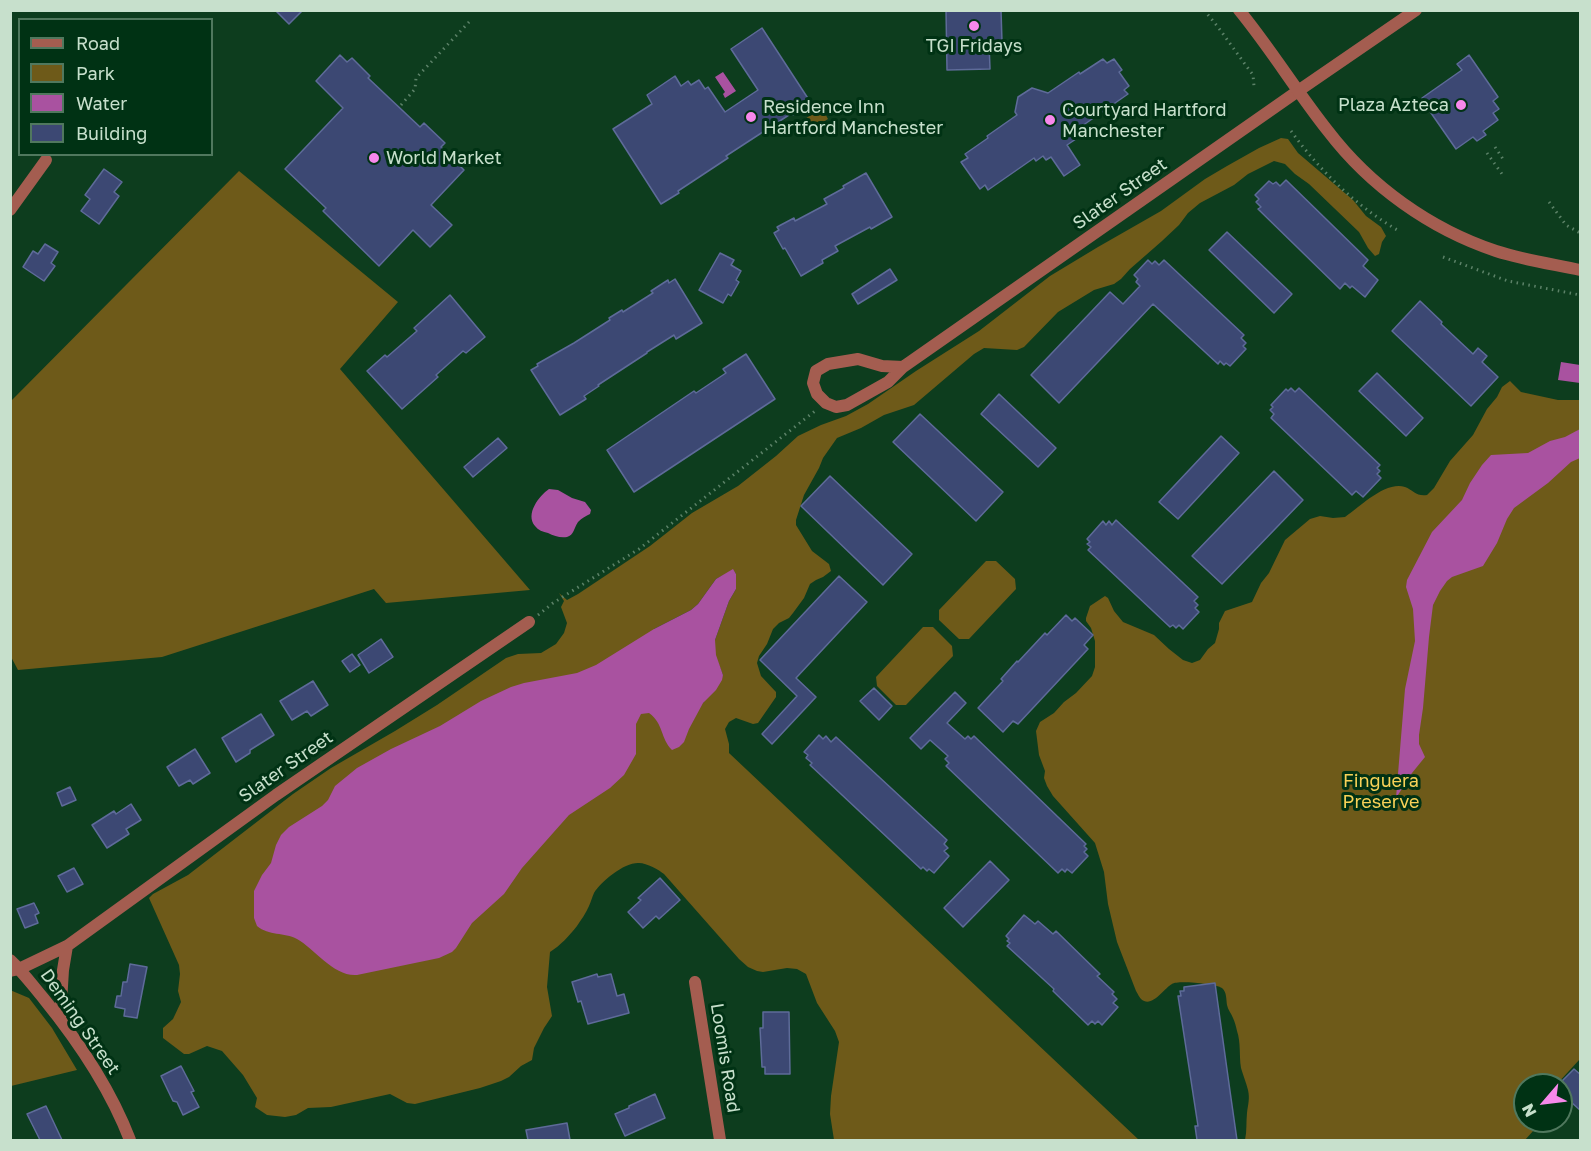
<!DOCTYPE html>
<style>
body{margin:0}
#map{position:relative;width:1591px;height:1151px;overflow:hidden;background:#0d3d1e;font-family:"Golos Text",sans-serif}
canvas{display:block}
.frame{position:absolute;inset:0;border:12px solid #c7e0cc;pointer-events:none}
.legend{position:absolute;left:18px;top:18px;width:195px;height:138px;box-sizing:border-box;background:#003214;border:2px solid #50785e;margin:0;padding:8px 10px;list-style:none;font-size:18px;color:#c7e0cc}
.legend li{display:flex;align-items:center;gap:12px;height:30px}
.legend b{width:30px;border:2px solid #50785e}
.north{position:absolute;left:1513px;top:1073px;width:60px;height:60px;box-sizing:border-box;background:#003214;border:2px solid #50785e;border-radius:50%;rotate:242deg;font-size:16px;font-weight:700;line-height:24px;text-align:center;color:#c7e0cc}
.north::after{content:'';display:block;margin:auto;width:21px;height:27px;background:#f788eb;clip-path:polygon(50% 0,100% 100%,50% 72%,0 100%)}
</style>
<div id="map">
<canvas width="1591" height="1151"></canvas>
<div class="frame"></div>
<ul class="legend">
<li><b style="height:8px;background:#a45d50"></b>Road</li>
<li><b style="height:16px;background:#6e5a19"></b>Park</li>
<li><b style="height:16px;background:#a952a0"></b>Water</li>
<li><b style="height:16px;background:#3c4873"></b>Building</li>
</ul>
<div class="north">N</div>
</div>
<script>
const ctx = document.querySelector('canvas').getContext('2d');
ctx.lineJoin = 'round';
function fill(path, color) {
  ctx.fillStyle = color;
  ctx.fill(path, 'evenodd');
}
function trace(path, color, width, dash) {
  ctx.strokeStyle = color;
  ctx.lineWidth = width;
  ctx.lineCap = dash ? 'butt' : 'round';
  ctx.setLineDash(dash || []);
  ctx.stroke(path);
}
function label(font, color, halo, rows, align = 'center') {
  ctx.font = font + ' "Golos Text",sans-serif';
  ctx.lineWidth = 6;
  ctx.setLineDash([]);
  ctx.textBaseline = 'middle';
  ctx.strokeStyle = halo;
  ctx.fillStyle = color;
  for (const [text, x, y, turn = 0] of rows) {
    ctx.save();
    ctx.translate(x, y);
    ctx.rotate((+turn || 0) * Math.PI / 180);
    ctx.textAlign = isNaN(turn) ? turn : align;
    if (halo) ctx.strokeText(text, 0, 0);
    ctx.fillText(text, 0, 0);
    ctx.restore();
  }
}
const green = new Path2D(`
 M822 108 828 119 806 133 800 122Z
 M1281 138 1288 139 1298 153 1353 200 1366 216 1381 227 1386 236 1382 242 1379 254 1375 256 1368 248 1359 232 1309 184 1295 174 1285 164 1274 161 1248 174 1234 185 1200 203 1188 213 1179 225 1162 241 1130 269 1121 279 1114 284 1094 290 1058 312 1024 347 1017 350 984 348 974 354 914 405 884 415 861 428 837 438 823 458 819 468 804 495 796 520V525L812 551 829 564 831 571 823 577 816 580 810 584 804 598 793 613 789 618 779 623 773 629 767 644 759 656 757 663 761 676 776 692V697L758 723 753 724 736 718 729 722 725 729 729 744V753L1139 1140H834L830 1114 831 1096 839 1042 835 1031 817 1003 806 974 797 969 787 968 763 972 757 971 748 967 739 959 664 874C659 870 647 863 639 863 625 862 601 881 594 893 592 897 591 902 589 906 586 913 581 920 577 926 569 936 561 945 550 952L547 987 552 1016 544 1028 534 1048 532 1060 521 1066 509 1077 501 1081 480 1088 415 1104 407 1103 390 1094 331 1107 308 1108 296 1115 285 1117 267 1115 255 1107 257 1098 243 1075 222 1051 207 1046 189 1054H184L163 1038V1028L173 1019 181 1002 178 991 180 974 179 965 149 898 153 894 188 875 293 794 331 768 395 731 437 705 506 658 518 654 541 653 556 644 564 633 567 623 561 607 564 601 559 593 567 600 578 594 650 546 692 513 738 486 776 456 798 436 821 425 846 416 868 404 916 371 979 331 1050 276 1098 247 1161 211 1205 179 1227 166 1259 148ZM733 570 736 574V589L729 601 715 640V655L723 675 703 703 654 629 691 610 698 604 716 579Z
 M239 171 398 302 340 369 530 590 386 603 374 589 162 657 18 670 10 655 11 401Z
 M1510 381 1521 392 1558 400H1580V429L1576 432 1580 435V1059L1556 1085H1525V1121H1542L1525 1140H1245C1247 1131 1246 1122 1247 1113 1248 1104 1250 1099 1248 1090 1246 1082 1243 1075 1241 1068 1239 1055 1241 1043 1237 1031 1236 1027 1235 1022 1233 1018 1231 1013 1228 1010 1227 1005 1226 1000 1227 992 1222 988 1215 984 1178 980 1172 984 1164 988 1152 1009 1141 999 1139 997 1138 994 1136 991L1117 942 1108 904 1104 872 1095 843 1053 796 1047 786 1044 778 1045 771 1039 755 1036 731 1040 722 1054 713 1064 702 1076 693 1092 676 1095 667V641L1091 628 1086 621V618L1090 606 1105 596 1108 598 1114 611 1123 622 1154 635 1169 649 1183 660 1192 663 1200 660 1208 649 1215 643 1219 629V623L1225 611 1252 602 1261 583 1269 573 1285 540 1310 519 1320 516 1333 518 1345 517C1360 507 1385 481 1405 487 1413 490 1417 497 1427 495L1434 488 1450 461 1473 435 1487 409 1497 397 1502 387Z
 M986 561H996L1015 579 1016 589 969 639H959L939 620V610Z
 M923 627H933L952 646 953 656 906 705H896L877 686 876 677Z
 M10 990 29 998 52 1028 77 1070 11 1086Z`);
const water = new Path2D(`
 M723 72 736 91 725 98 723 94 725 92 715 77Z
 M1561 362 1580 365V383L1558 380Z
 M1580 429V458L1571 462 1548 483 1514 508 1507 519 1497 543 1483 566 1452 577 1447 581 1440 591 1433 605 1429 637 1423 708 1419 735V744L1425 757 1412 773 1396 798 1405 689 1415 641 1413 609 1406 587 1407 580 1432 532 1462 500 1470 483 1482 465 1491 455 1528 453 1550 441 1565 437Z
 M549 489 558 490 572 498 585 502 591 510 590 514C586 516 582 518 578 522 574 528 574 535 567 537 560 538 554 536 548 533 543 532 538 530 535 526 525 514 539 496 549 489Z
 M733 569 736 574V589L729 601 715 640 716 655 723 675 722 680 716 690 703 703 689 729 684 742 679 747 672 750C660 738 664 724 649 713L641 714 636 724V754L624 775 610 788 569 815 522 868 504 894 472 923 456 948 452 952 439 958 357 975C334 977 315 949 297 939 284 932 269 936 257 926L254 918V891L262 875 271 863 276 845 281 835 289 827 322 806 328 800 335 786 357 768 391 749 440 726 481 701 511 687 524 683 577 673 596 665 654 629 691 610 698 604 716 579Z`);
const building = new Path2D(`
 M275 10H303L289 24Z
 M946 10H1001L1002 42H989L990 69 947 70Z
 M762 28 811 103 793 115 792 113 726 156 728 158 678 191 679 193 661 204 613 129 652 104 647 95 675 76 681 86 688 81 691 85 699 80 705 89 708 87 725 112 758 90 731 49Z
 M340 55 347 62 352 58 370 76 368 78 420 127 424 123 445 143 441 147 464 170 431 205 452 225 430 247 413 230 379 266 323 211 326 208 285 169 343 108 316 81Z
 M1469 55 1498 97 1493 101 1499 109 1493 113 1498 120 1483 131 1486 135 1477 141 1473 137 1456 149 1422 100V98L1462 70 1457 64Z
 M1103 59 1107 63 1114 59 1122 70 1119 72 1129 86 1124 90 1128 94 1082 126 1084 128 1077 133 1079 137 1067 145 1080 165 1064 176 1051 157 1046 160 1043 156 1036 161 1034 158 988 190 985 185 980 189 961 162 968 158 965 154 988 138 987 136 1017 115 1015 112 1018 97 1032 88 1048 93 1079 72 1080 74Z
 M104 169 122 182 114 192 119 196 99 224 81 211 90 199 85 195Z
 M866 173 892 217 871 229 870 227 835 246 838 251 822 260 823 263 801 276 785 248 783 249 774 233 779 230 777 227 794 218 795 221 827 204 824 199 844 188 843 186Z
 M1286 180 1368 260 1363 266 1378 280 1365 297 1352 286 1350 288 1345 283 1340 289 1258 209 1261 207 1256 202 1259 199 1255 195 1269 181 1273 184 1276 182 1280 186Z
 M1227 232 1292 294 1274 313 1209 250Z
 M45 244 58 252 51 263 55 266 44 281 23 267 33 251 38 254Z
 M720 253 734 260 731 265 741 271 736 280 739 282 731 296 728 294 723 303 699 290Z
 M1148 260 1152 264 1155 261 1159 265 1164 260 1244 335 1241 338 1246 343 1243 346 1246 349 1230 366 1226 363 1224 365 1220 361 1218 364 1153 304 1059 403 1031 375 1110 292 1123 304 1140 286 1136 282 1138 279 1134 275Z
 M890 269 897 280 858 304 852 294Z
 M675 279 702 323 676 339 674 335 647 352V353L598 385 599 386 584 396 586 399 560 415 531 370 538 366 537 364 574 343 610 320 609 318 622 310 623 312 653 293 651 291 668 280 669 283Z
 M450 295 485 337 466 353 463 351 436 375 438 377 402 409 367 371 385 355 387 357 417 331 414 328Z
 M1420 301 1442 322 1441 324 1473 354 1478 348 1487 356 1482 362 1498 377 1471 406 1392 331Z
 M746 354 775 399 634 492 607 450 694 391 696 393 726 373 723 369Z
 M1377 373 1423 418 1406 436 1359 391Z
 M1291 388 1295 392 1299 388 1380 465 1377 468 1380 471 1377 474 1381 478 1363 497 1356 491 1352 495 1271 418 1274 414 1270 410 1273 407 1271 405 1286 389 1288 391Z
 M999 394 1056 448 1038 467 981 414Z
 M920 414 1003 492 976 521 893 442Z
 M1221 436 1239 453 1178 519 1159 502Z
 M498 438 507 448 473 477 464 467Z
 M1274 471 1303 500 1222 584 1192 556Z
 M830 476 912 554 883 585 801 506Z
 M1116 520 1198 597 1194 601 1198 605 1195 608 1199 612 1183 629 1179 625 1176 628 1173 625 1170 627 1088 550 1091 547 1087 544 1090 542 1087 539 1103 521 1106 525 1109 521 1112 525Z
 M839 576 867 602 796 678 816 697 772 744 762 734 797 696 760 660Z
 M1066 615 1072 621 1075 618 1093 635 1084 645 1088 649 1018 724 1013 721 1003 732 978 708 1003 681 1001 679 1017 661 1018 662 1045 633 1047 635Z
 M381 639 393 657 369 673 358 655Z
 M352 654 360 665 350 672 342 661Z
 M313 681 328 705 311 716 307 711 292 720 280 701Z
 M874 688 892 706 879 720 860 701Z
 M955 692 966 703 947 723 965 739 968 736 971 739 974 736 1086 844 1084 846 1087 849 1084 852 1088 856 1072 873 1067 869 1065 872 1062 869 1058 873 946 766 949 763 945 759 948 756 930 740 921 749 910 738Z
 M261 714 274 735 250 750V753L236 762 222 738Z
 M819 735 823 739 826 736 831 742 836 737 947 840 944 844 948 848 944 851 949 856 934 873 929 869 927 871 923 867 921 869 810 765 812 763 806 758 808 755 804 752Z
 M195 749 210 773 193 784 190 780 179 786 167 767Z
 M70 787 76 800 62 806 57 793Z
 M131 804 141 820 126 829 129 834 107 848 92 825 114 811 116 814Z
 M990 861 1009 880 963 927 944 908Z
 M74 868 83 884 67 892 58 876Z
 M660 878 680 900 659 919 656 916 643 928 628 912 641 900 638 898Z
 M34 903 39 913 35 915 38 923 25 928 17 909Z
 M1024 915 1035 924 1038 921 1053 934 1056 931 1100 974 1097 976 1114 992 1112 994 1117 999 1113 1003 1118 1007 1102 1025 1098 1021 1095 1024 1092 1021 1088 1025 1053 991 1054 989 1007 946 1010 943 1007 941 1009 939 1006 936Z
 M130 964 147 967 137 1018 124 1016 125 1009 115 1007 117 996H121L123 982H127Z
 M597 974 598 977 611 974 617 996 624 994 629 1013 588 1024 581 1001 578 1002 572 982Z
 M1215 983 1230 1091 1237 1140H1197L1195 1126H1198L1178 996H1181L1180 991H1184V987Z
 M763 1012H789L790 1074H765V1067H762L760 1028H763Z
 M181 1066 194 1091 191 1092 199 1107 183 1115 177 1102 173 1101 161 1076Z
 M1574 1069 1581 1075V1111L1561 1093V1082Z
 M655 1094 665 1118 625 1136 615 1114 629 1108V1106Z
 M46 1106 62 1140H40L27 1114Z
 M567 1123 570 1140H528L526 1130Z`);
const path = new Path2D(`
 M1204 10 1218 27 1250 71 1253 75 1254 86
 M401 105 415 89 416 78 470 21
 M1291 131C1320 171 1356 206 1399 231
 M1495 147 1503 159
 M1487 153 1502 174
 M1549 202 1566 225 1580 233
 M1443 257 1508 281 1580 295
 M538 615 553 603 639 549 815 411`);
const minor = new Path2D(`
 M10 210 46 160
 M903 367 882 366 858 359 828 364 816 371 813 383 817 394 826 403 836 407 847 405 888 382 903 367 1298 91
 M10 971 19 969 67 946 276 795 529 622
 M695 982 720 1140
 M60 1019 63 970 67 946`);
const tertiary = new Path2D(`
 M1239 10C1271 49 1297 92 1328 131 1370 186 1430 229 1496 251 1524 260 1552 264 1580 270
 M1298 91 1416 10
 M10 960C23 972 33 986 44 999 79 1042 110 1088 130 1140`);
const markers = [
 [974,26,6,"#f788eb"],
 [1461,105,6,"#f788eb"],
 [751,117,6,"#f788eb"],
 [1050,120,6,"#f788eb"],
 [374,158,6,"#f788eb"]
];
const poiNames = [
 ["TGI Fridays",974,46,"center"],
 ["Plaza Azteca",1449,105,"right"],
 ["Residence Inn",763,107],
 ["Hartford Manchester",763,128],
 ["Courtyard Hartford",1062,110],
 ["Manchester",1062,131],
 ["World Market",386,158]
];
const streetNames = [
 ["Slater Street",1120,194,-35],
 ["Slater Street",286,767,-35],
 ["Deming Street",80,1022,55],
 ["Loomis Road",725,1058,81]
];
const parkNames = [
 ["Finguera",1381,781],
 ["Preserve",1381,802]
];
fill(green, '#6e5a19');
fill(water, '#a952a0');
fill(building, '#3c4873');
trace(building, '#5e6b99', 1.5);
trace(path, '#5c8268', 3, [1.5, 4.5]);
trace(minor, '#a45d50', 12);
trace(tertiary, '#a45d50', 12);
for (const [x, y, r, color] of markers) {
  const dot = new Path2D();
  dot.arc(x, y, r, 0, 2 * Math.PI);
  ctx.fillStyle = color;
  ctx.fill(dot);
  trace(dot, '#003214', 2);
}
label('18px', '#c7e0cc', '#003214', poiNames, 'left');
label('18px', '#c7e0cc', '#003214', streetNames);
label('18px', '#f9d258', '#003214', parkNames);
</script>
